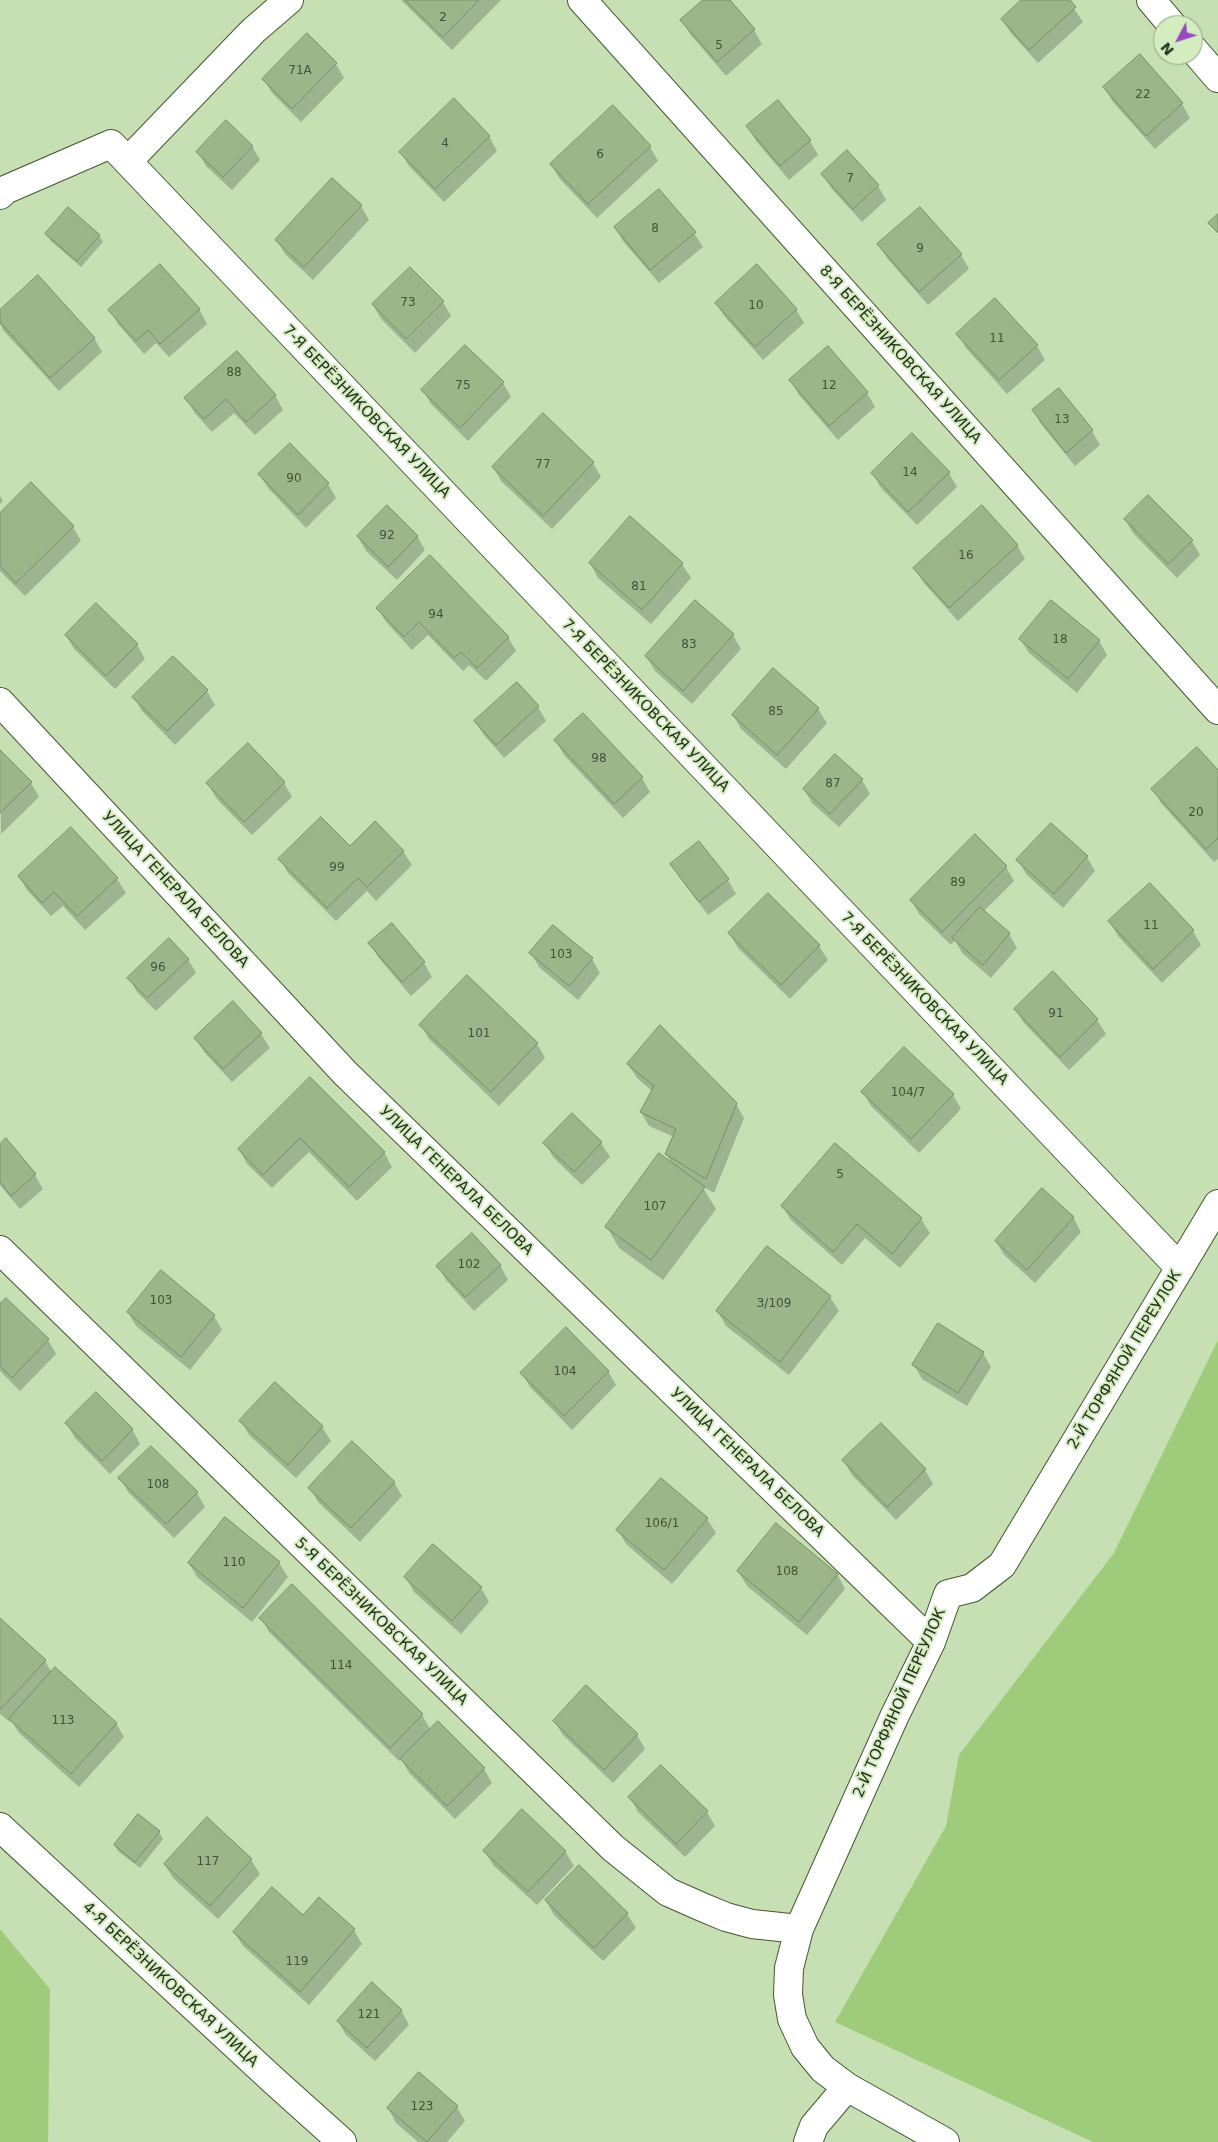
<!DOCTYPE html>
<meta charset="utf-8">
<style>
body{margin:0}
#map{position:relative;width:1218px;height:2142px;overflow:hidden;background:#c6e0b3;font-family:"DejaVu Sans",sans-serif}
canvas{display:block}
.north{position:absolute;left:1153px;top:15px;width:50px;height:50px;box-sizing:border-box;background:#d3edc0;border:1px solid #8ea17f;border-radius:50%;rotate:230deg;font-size:14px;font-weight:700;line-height:20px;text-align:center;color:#26301e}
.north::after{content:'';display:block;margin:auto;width:18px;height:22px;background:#974cbe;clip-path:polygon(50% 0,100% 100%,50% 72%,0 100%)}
</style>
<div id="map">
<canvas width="1218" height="2142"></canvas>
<div class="north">N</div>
</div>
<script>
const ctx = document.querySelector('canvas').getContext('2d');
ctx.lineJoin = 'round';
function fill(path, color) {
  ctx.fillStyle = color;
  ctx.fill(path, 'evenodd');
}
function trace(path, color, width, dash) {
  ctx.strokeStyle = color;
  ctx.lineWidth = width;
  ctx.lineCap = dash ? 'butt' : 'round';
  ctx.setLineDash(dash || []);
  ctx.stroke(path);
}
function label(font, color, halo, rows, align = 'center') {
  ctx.font = font + ' "DejaVu Sans",sans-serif';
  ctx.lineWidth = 4;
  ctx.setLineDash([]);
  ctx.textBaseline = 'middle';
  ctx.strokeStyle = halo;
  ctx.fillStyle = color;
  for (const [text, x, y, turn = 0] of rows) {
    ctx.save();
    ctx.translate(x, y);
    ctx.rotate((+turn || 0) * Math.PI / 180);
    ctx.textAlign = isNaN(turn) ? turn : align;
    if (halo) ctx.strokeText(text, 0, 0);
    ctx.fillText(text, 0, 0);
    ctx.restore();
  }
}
const green = new Path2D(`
 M1218 1340V2142H1093L835 2022 946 1826 959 1755 1114 1553Z
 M0 1929 50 1989 48 2142H0Z`);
const shadow = new Path2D(`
 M401 0H501L452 50Z
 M705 0H728L754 30 762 44 726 76 690 34 682 20Z
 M1023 0H1068L1083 22 1038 63 1011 33 1002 19Z
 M336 64 344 78 301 122 272 93 264 79Z
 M1105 88 1182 104 1190 118 1155 149 1113 102Z
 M748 127 810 141 818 155 789 180 756 141Z
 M489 136 497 151 444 202 409 166 401 152Z
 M252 146 260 160 232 190 206 166 198 152Z
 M650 147 658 161 597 218 560 179 551 165Z
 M823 174 878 186 886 200 862 222 831 188Z
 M361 206 369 220 313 280 285 254 277 240Z
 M920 208 961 255 969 269 928 305 887 258 879 244Z
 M615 227 694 233 703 247 659 283 623 241Z
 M47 234 99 235 103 242 81 267 51 241Z
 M443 302 451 316 415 353 381 319 373 305Z
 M716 303 796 309 804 323 763 360 725 317Z
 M199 309 207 324 169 357 156 343 144 354 118 324 110 310Z
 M0 311 94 338 102 352 59 391 3 330 0 324Z
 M958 334 1037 346 1045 360 1007 394 966 348Z
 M828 348 867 393 875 407 838 440 799 395 791 381Z
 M503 383 511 397 468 441 431 404 423 390Z
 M1059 390 1092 431 1100 445 1075 466 1041 424 1033 410Z
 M275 395 283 410 255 435 234 413 212 432 194 412 186 398Z
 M543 415 593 463 601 477 552 529 501 481 493 467Z
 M290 444 328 484 336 498 306 528 268 488 259 474Z
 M949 473 957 487 917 525 881 488 873 474Z
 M0 496 3 501 0 504Z
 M1148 497 1192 541 1200 555 1177 578 1133 533 1125 519Z
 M0 515 73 527 81 541 25 596 0 571Z
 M630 518 682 564 691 578 651 624 598 578 590 563Z
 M417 536 425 550 397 580 366 551 358 537Z
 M1017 545 1025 559 958 621 923 582 915 568Z
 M1052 602 1099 641 1107 655 1077 693 1029 653 1020 639Z
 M378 608 508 637 516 651 486 681 469 665 463 671 428 635 412 650 386 622Z
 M66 635 137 645 145 659 115 689 74 649Z
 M733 635 741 649 692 704 655 671 646 656Z
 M774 669 818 709 827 723 786 769 741 729 733 715Z
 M207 691 215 705 175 745 142 711 134 697Z
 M538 707 546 721 504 758 484 735 475 721Z
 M556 741 642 778 650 792 623 818 564 755Z
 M248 745 284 783 292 797 252 835 216 798 208 783Z
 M0 752 31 783 39 797 1 834Z
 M1218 772V859L1214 862 1161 803 1153 789Z
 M862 780 870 794 839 827 812 803 804 789Z
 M1051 824 1087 857 1095 871 1063 908 1026 874 1018 860Z
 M350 848 403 851 412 865 376 901 367 891 336 921 288 873 280 859Z
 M672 864 728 880 736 894 708 915 680 878Z
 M1006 867 1014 881 983 912 1009 934 1017 948 991 978 962 953 955 940 951 945 919 914 911 900Z
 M19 876 117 879 126 893 85 930 63 906 51 916 27 890Z
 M1150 885 1193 931 1201 945 1162 983 1118 936 1110 922Z
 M768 895 819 946 828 960 790 999 738 948 730 934Z
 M391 924 424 963 432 977 411 996 378 957 370 943Z
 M531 953 592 959 600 973 578 1000 539 967Z
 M188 959 196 973 156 1011 137 992 129 978Z
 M1053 973 1097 1020 1106 1034 1069 1070 1024 1023 1015 1009Z
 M233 1003 261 1034 270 1048 232 1082 204 1052 196 1038Z
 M421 1025 537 1044 545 1058 499 1106 429 1039Z
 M628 1064 736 1104 744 1118 714 1193 702 1186 716 1209 663 1280 619 1248 607 1227 672 1164 666 1154 674 1137 649 1126 641 1112 652 1091 637 1078Z
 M310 1079 384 1152 392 1167 357 1201 309 1152 272 1188 247 1164 239 1149Z
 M863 1092 953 1095 961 1109 919 1153 871 1106Z
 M6 1140 35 1175 43 1189 20 1209 0 1185V1145Z
 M545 1143H601L610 1157 582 1185 553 1157Z
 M835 1145 921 1219 930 1233 900 1268 865 1238 842 1265 791 1220 782 1206Z
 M1073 1217 1081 1232 1035 1283 1004 1255 996 1241Z
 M767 1248 830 1297 839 1311 789 1375 726 1326 718 1312Z
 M500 1265 508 1280 474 1311 446 1280 438 1266Z
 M161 1272 214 1316 222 1330 190 1370 136 1326 128 1312Z
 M6 1300 48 1340 56 1354 20 1391 0 1371V1301L2 1304Z
 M983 1353 991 1367 967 1406 922 1379 914 1365Z
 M608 1371 616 1385 572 1430 530 1387 522 1373Z
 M275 1383 322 1427 331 1441 296 1478 249 1435 241 1421Z
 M67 1424 132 1429 140 1444 110 1474 75 1438Z
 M844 1461 925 1470 933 1484 896 1520 852 1475Z
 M120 1478 197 1493 205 1507 174 1538 128 1492Z
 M661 1479 707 1519 716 1533 672 1584 626 1544 618 1530Z
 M394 1482 402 1496 360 1542 318 1502 310 1488Z
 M225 1518 279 1563 288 1577 252 1622 197 1577 189 1563Z
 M738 1571 837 1574 845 1589 807 1635 747 1586Z
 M406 1578 481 1588 489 1602 461 1634 414 1592Z
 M292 1586 422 1715 431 1730 484 1769 492 1783 455 1819 410 1774 401 1759 399 1761 269 1632 261 1618Z
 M0 1620 45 1661 52 1673 116 1723 124 1737 79 1787 19 1733 11 1720 10 1722 0 1714Z
 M586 1687 637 1735 645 1749 613 1783 563 1735 554 1721Z
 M661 1767 707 1812 715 1826 685 1857 638 1812 630 1797Z
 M207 1819 251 1860 260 1874 218 1919 174 1879 165 1865Z
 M159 1832 163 1839 140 1868 119 1852 115 1846Z
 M485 1851H565L574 1866 537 1905 493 1865Z
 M579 1867 627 1914 636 1928 603 1961 554 1915 546 1901Z
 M319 1899 354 1930 362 1944 309 2005 243 1946 234 1932 303 1917Z
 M401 2010 409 2025 375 2061 346 2035 338 2021Z
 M419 2073 457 2107 465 2121 447 2142H418L396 2123 388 2108Z`);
const building = new Path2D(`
 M405 0H479L443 37Z
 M703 0H730L755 29 717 62 680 20Z
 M1021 0H1070L1076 7 1029 50 1001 19Z
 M307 33 337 63 292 109 262 79Z
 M1140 54 1183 103 1146 136 1103 87Z
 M454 98 490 136 435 189 399 152Z
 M778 100 811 140 780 166 746 126Z
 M613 105 651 146 588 204 550 164Z
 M226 120 253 146 223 177 196 152Z
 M847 150 879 185 853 209 821 174Z
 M332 178 362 205 304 267 275 240Z
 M659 189 696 232 650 270 614 227Z
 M68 207 100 235 77 261 45 234Z
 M920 207 962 254 919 292 877 244Z
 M1218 214V233L1208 223Z
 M160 264 200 309 160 344 148 330 136 341 108 310Z
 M757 264 797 309 755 347 715 303Z
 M410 267 444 301 406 339 372 304Z
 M38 275 95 338 50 378 0 322V310Z
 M995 298 1038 345 999 380 956 334Z
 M465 345 504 382 460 428 421 390Z
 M828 346 868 392 829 426 789 380Z
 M237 351 276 395 246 422 226 399 204 419 184 398Z
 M1059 388 1093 430 1066 453 1032 410Z
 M543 413 594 462 543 516 492 467Z
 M912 433 950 472 908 512 871 473Z
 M290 443 329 483 298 515 258 474Z
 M31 482 74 526 16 583 0 566V513Z
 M1148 495 1193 540 1168 564 1124 519Z
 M387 505 418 536 388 567 357 536Z
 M982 505 1018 545 949 608 913 568Z
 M630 516 683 563 642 610 589 563Z
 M430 555 509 637 477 668 461 652 454 658 419 622 404 637 376 608Z
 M695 600 734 634 683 691 645 656Z
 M1051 600 1100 640 1068 679 1019 639Z
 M96 603 138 644 106 676 65 635Z
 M173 656 208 690 167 731 132 697Z
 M773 668 819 708 777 755 732 715Z
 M517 682 539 706 496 745 474 721Z
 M583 713 643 777 614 804 554 740Z
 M248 743 285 782 244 822 206 783Z
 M1197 747 1218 770V838L1206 849 1151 789Z
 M0 750 32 782 0 813Z
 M835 754 863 779 830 814 803 789Z
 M321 817 350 846 375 821 404 851 367 887 358 878 327 908 278 859Z
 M1051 823 1088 856 1054 894 1016 860Z
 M71 827 118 878 77 916 54 892 42 903 18 876Z
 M975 834 1007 866 942 932 910 900Z
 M699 841 729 879 699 902 670 864Z
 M1150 883 1194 930 1153 969 1108 921Z
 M768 893 820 945 781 985 728 933Z
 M980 907 1010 933 983 965 952 938Z
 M392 923 425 962 402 982 368 943Z
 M553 925 593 958 569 986 529 953Z
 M169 938 189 959 147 998 127 978Z
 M1053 971 1098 1019 1060 1057 1014 1009Z
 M467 975 538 1043 491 1092 419 1025Z
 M233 1001 262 1033 223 1069 194 1038Z
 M660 1025 737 1103 706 1179 665 1154 676 1129 640 1112 654 1086 627 1064Z
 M904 1047 954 1094 911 1139 861 1092Z
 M310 1077 385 1152 349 1187 300 1138 263 1175 238 1149Z
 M572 1113 602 1142 574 1172 543 1143Z
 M6 1138 36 1174 11 1196 0 1182V1144Z
 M835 1143 922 1218 892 1254 857 1224 833 1252 781 1206Z
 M659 1153 705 1187 651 1260 605 1227Z
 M1042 1188 1074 1217 1027 1270 995 1241Z
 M472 1233 501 1265 465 1297 436 1266Z
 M767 1246 831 1296 780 1362 716 1311Z
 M161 1270 215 1315 181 1357 127 1312Z
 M6 1298 49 1339 12 1378 0 1366V1304Z
 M938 1323 984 1352 958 1393 912 1365Z
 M566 1327 609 1371 564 1416 520 1373Z
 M275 1382 323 1426 288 1465 239 1421Z
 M96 1392 133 1429 102 1461 65 1423Z
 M881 1423 926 1469 887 1507 842 1460Z
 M352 1441 395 1482 351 1528 308 1488Z
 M151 1446 198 1492 166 1524 118 1478Z
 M661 1478 708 1518 664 1570 616 1530Z
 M225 1517 280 1562 243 1608 188 1563Z
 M776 1523 838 1574 799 1622 737 1571Z
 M433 1544 482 1587 452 1621 404 1577Z
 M292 1584 423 1714 390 1748 259 1618Z
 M0 1618 46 1660 1 1709 0 1708Z
 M55 1667 117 1723 71 1774 9 1719Z
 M586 1685 638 1734 604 1770 553 1721Z
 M438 1721 485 1768 447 1806 400 1759Z
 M661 1765 708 1811 676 1844 628 1797Z
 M522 1809 566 1851 528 1892 483 1851Z
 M138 1814 160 1831 135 1862 114 1845Z
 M207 1817 252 1859 210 1906 164 1864Z
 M579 1865 628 1913 594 1948 545 1900Z
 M272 1887 303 1915 319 1897 355 1929 300 1992 233 1932Z
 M372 1982 402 2010 367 2048 337 2021Z
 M419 2072 458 2106 427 2142 387 2108Z`);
const minor = new Path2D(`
 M582 0 1218 710
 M1151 0 1172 25
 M1193 49 1218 78
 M128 161 253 31 289 0
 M0 195 5 190 111 144 1180 1268
 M0 702 345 1073 931 1642
 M0 1250 613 1848 668 1892 702 1907 726 1917 752 1924 799 1929
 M0 1827 273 2080 342 2142
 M808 2142 814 2126 847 2087
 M945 2142 847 2087 823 2069 805 2047 792 2019 788 1995 789 1968 799 1929 895 1715 931 1642 948 1594 972 1588 1002 1565 1218 1204`);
const numberNames = [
 ["2",443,18],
 ["5",719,46],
 ["71А",300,71],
 ["22",1143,95],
 ["4",445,144],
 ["6",600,155],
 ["7",850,179],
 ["8",655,229],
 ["9",920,249],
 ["73",408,303],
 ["10",756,306],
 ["11",997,339],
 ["88",234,373],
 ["75",463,386],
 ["12",829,386],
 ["13",1062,420],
 ["77",543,465],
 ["14",910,473],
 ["90",294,479],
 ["92",387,536],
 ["16",966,556],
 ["81",639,587],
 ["94",436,615],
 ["18",1060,640],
 ["83",689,645],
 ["85",776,712],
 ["98",599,759],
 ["87",833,784],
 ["20",1196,813],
 ["99",337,868],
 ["89",958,883],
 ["11",1151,926],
 ["103",561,955],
 ["96",158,968],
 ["91",1056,1014],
 ["101",479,1034],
 ["104/7",908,1093],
 ["5",840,1175],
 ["107",655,1207],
 ["102",469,1265],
 ["103",161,1301],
 ["3/109",774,1304],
 ["104",565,1372],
 ["108",158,1485],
 ["106/1",662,1524],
 ["110",234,1563],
 ["108",787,1572],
 ["114",341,1666],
 ["113",63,1721],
 ["117",208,1862],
 ["119",297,1962],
 ["121",369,2015],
 ["123",422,2107]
];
const streetNames = [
 ["8-Я БЕРЁЗНИКОВСКАЯ УЛИЦА",900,355,48],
 ["7-Я БЕРЁЗНИКОВСКАЯ УЛИЦА",366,412,46],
 ["7-Я БЕРЁЗНИКОВСКАЯ УЛИЦА",645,706,46],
 ["УЛИЦА ГЕНЕРАЛА БЕЛОВА",175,890,47],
 ["7-Я БЕРЁЗНИКОВСКАЯ УЛИЦА",924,999,46],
 ["УЛИЦА ГЕНЕРАЛА БЕЛОВА",456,1181,44],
 ["2-Й ТОРФЯНОЙ ПЕРЕУЛОК",1125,1360,-59],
 ["УЛИЦА ГЕНЕРАЛА БЕЛОВА",747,1463,44],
 ["5-Я БЕРЁЗНИКОВСКАЯ УЛИЦА",381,1622,44],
 ["2-Й ТОРФЯНОЙ ПЕРЕУЛОК",900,1703,-66],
 ["4-Я БЕРЁЗНИКОВСКАЯ УЛИЦА",170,1985,43]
];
fill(green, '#9ecc7a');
fill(shadow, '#0003');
fill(building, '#9cb68a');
trace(building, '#768e64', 1);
trace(minor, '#425831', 30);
trace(minor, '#fff', 28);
label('12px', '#445239', null, numberNames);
label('15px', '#26301e', '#d3edc0', streetNames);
</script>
